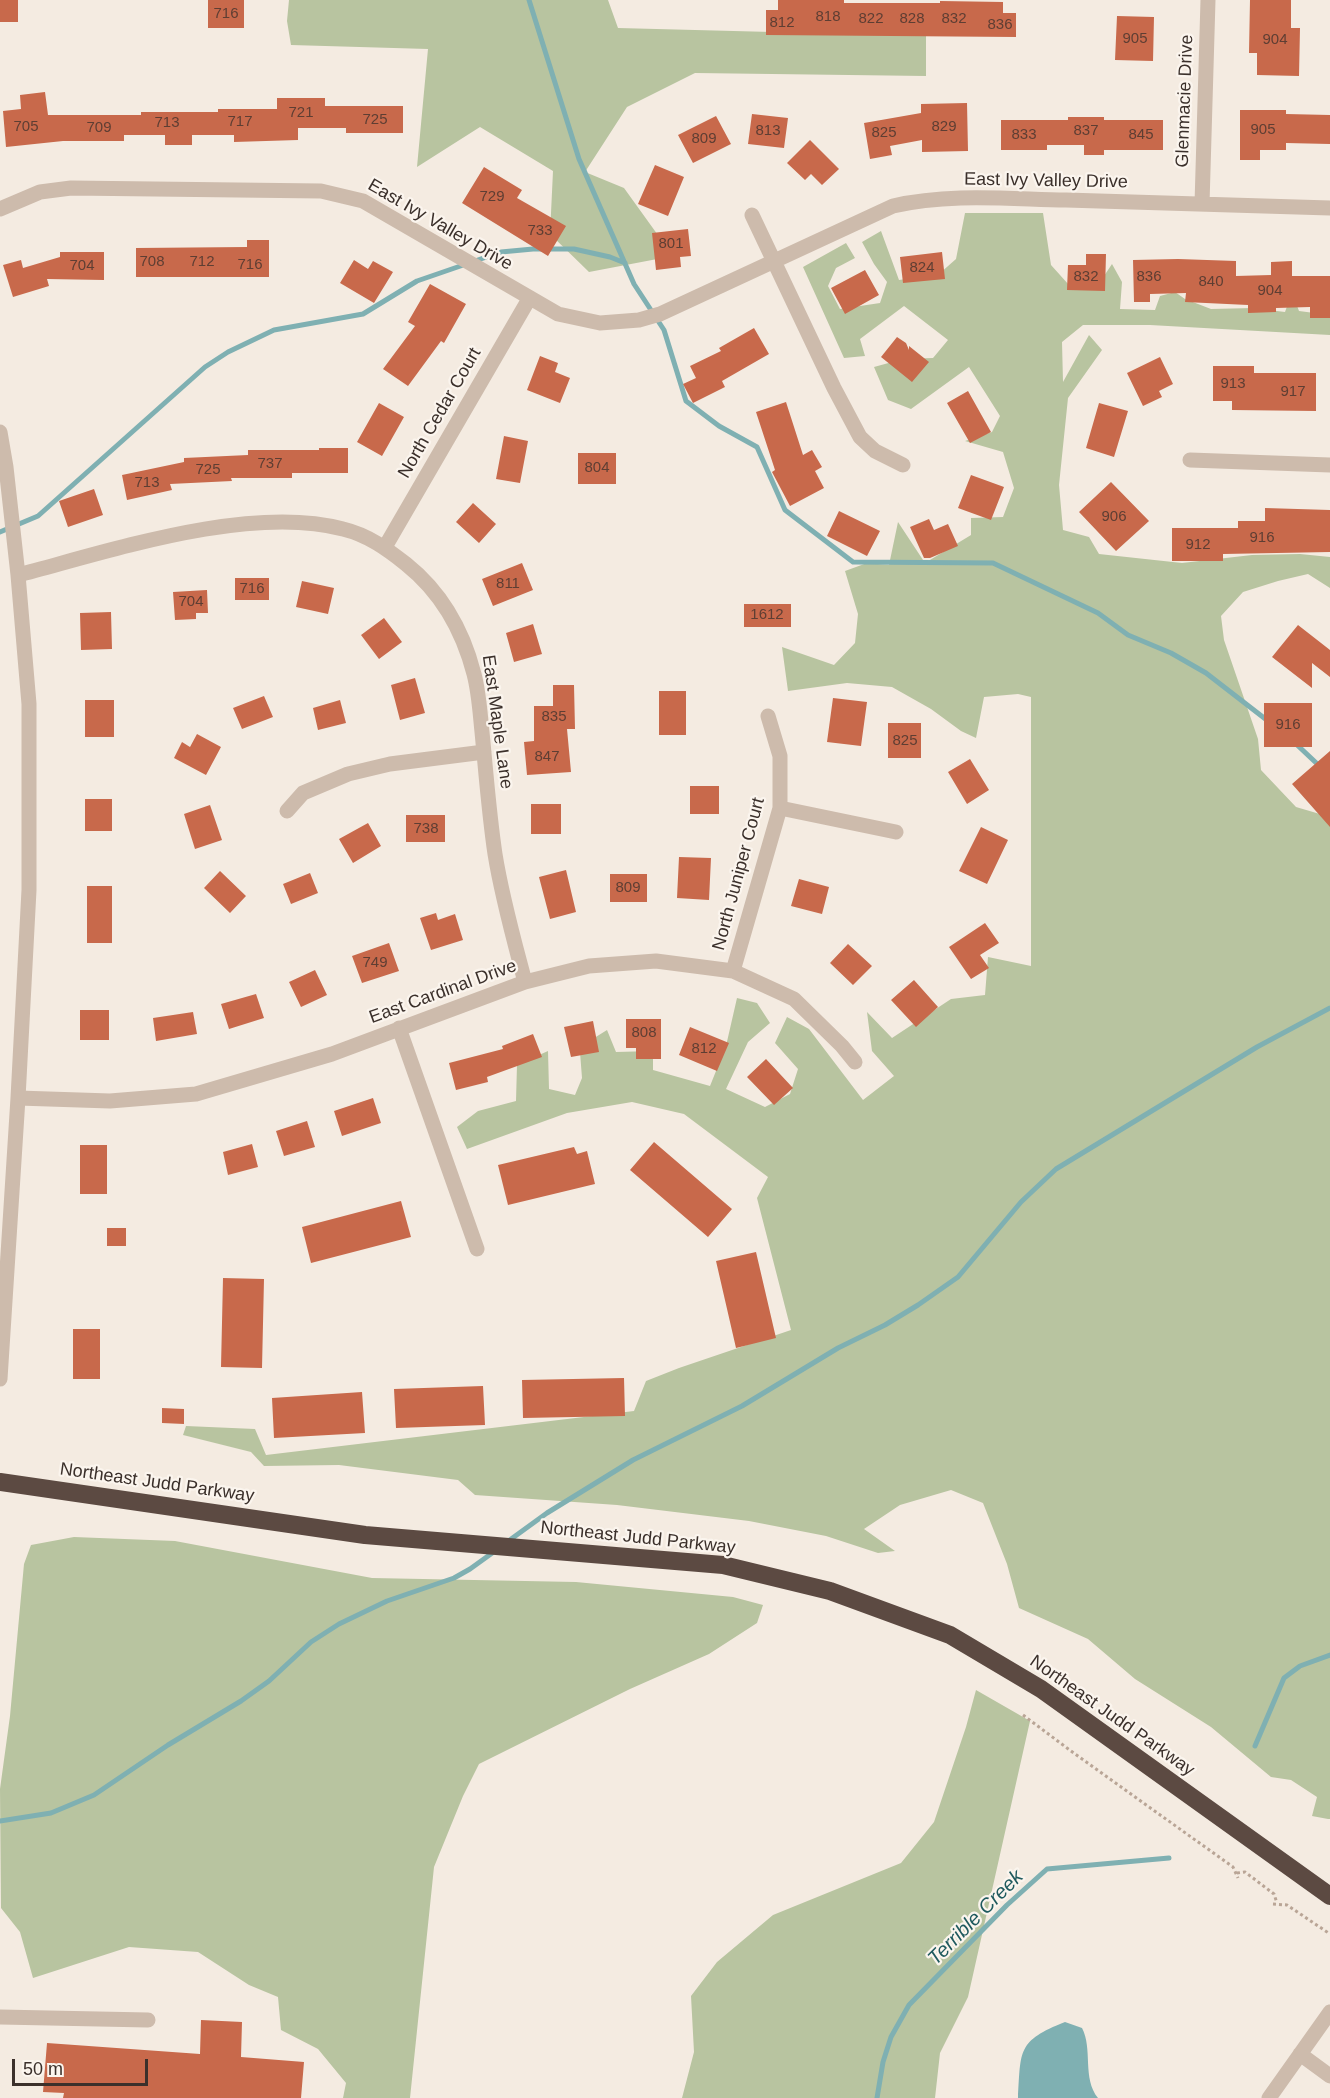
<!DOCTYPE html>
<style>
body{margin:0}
#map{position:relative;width:1330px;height:2098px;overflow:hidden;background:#f4ebe1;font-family:Helvetica,sans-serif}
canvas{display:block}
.scale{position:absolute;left:12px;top:2059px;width:136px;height:27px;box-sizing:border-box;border:3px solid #3b302b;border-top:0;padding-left:8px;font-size:18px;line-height:21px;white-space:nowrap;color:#3b302b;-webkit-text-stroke:4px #fbf5ee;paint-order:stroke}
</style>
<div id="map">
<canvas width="1330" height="2098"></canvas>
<div class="scale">50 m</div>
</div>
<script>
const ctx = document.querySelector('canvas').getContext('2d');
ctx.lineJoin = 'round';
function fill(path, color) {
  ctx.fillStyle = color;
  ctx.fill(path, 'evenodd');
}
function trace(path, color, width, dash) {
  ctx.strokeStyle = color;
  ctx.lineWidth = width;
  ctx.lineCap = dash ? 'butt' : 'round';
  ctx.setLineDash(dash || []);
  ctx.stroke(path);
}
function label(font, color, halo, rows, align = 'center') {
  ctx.font = font + ' Helvetica,sans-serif';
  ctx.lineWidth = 4.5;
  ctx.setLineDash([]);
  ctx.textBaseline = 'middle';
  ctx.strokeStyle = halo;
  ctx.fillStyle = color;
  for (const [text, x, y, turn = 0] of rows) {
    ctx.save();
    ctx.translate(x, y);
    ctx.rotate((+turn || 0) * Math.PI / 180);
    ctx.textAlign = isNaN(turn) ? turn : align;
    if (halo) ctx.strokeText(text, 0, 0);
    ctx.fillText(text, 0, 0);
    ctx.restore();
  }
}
const green = new Path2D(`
 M289 0H608L618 28 926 36V76L695 73 627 107 585 172 624 188 673 256 589 272 550 234 553 171 480 127 417 167 428 49 291 45 287 21Z
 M965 213H1043L1051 265 1069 285 1096 288 1112 264 1122 282 1120 309 1155 310 1160 296 1175 292 1185 299 1211 309 1253 308 1285 312 1292 292 1299 311 1330 315V335L1150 325H1083L1062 342 1063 382 1089 335 1102 350 1068 398 1059 485 1063 530 1089 537 1099 554 1182 563 1252 555 1300 554 1330 557V588L1308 574 1278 581 1243 592 1221 616 1224 640 1258 739 1261 770 1296 807 1330 817V1819H1328L1312 1816 1317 1797 1291 1780 1271 1777 1211 1727 1135 1679 1088 1639 1019 1608 1007 1564 983 1503 951 1490 900 1505 864 1529 895 1551 878 1553 826 1536 749 1521 617 1505 475 1495 458 1480 339 1465 264 1466 251 1452 183 1435 186 1426 255 1429 266 1455 634 1411 646 1381 679 1368 791 1330 757 1198 768 1177 684 1114 632 1102 567 1113 467 1149 457 1127 478 1111 516 1101 517 1065 548 1051 549 1089 575 1095 582 1078 580 1052 591 1040 607 1030 616 1052 653 1051V1070L710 1086 726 1046 737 998 757 1003 770 1023 748 1042 726 1089 765 1107 790 1094 798 1069 775 1043 787 1017 809 1029 863 1100 894 1076 872 1051 867 1012 892 1038 951 999 985 995 988 957 1031 966V697L1018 694 984 697 976 738 961 731 931 709 892 687 847 683 788 691 782 647 834 665 855 643 858 614 845 571 867 563 889 565 898 522 925 563 971 535V518L1003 517 1014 488 1003 452 965 441 992 432 1000 416 969 367 911 409 888 400 874 367 903 359 933 358 948 340 904 306 860 339 865 356 844 358 803 267 846 243 855 258 836 268 828 286 840 309 880 303 887 282 874 264 862 242 881 231 899 280 939 274 956 259Z
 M74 1537 175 1541 372 1578 576 1582 733 1597 763 1605 757 1623 709 1654 630 1689 479 1764 463 1796 434 1867 410 2098H343L346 2083 318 2049 281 2030 278 1997 249 1985 198 1952 129 1947 33 1978 20 1932 1 1908 0 1789 10 1716 24 1564 31 1545Z
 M976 1690 1030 1721 968 1997 940 2053 935 2098H682L694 2052 691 1996 717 1962 773 1915 901 1863 934 1822 966 1727Z`);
const water = new Path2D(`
 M1065 2022 1082 2028C1093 2049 1082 2078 1098 2098H1018C1021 2050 1017 2041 1065 2022Z`);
const stream = new Path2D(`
 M529 0 579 159 634 284 664 330 686 401 719 426 757 447 785 510 853 562 993 563 1098 613 1128 635 1171 653 1206 673 1268 721
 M0 532 38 516 205 367 228 352 274 330 363 314 417 281 501 252 533 249H574L610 257 625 263
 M1294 742 1330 776
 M507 1542 547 1513 633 1460 742 1406 838 1348 885 1325 918 1305 958 1277 1021 1202 1056 1169 1257 1047 1330 1008
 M1255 1746 1284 1678 1300 1666 1330 1655
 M0 1821 51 1813 94 1795 168 1745 241 1701 269 1681 311 1642 339 1624 387 1601 454 1578 470 1569 495 1551
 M877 2098 883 2062 891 2037 909 2005 1007 1905 1047 1869 1169 1858`);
const building = new Path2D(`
 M0 0H18V22H0Z
 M208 0H244V28H208Z
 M778 0H844V3H940V1L1003 2V13H1016V37L766 35V10H778Z
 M1250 0H1291V28H1300L1299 76 1257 75V53H1249Z
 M1117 16 1154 17 1153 61 1115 60Z
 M45 92 48 115H141V112H218V109H277V98H325V106H403V133H346V128H298V140L234 142V135H192V145H165V135H124V141H63L6 147 3 111 21 109 20 95Z
 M967 103 968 151 922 152V140L890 146 892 155 870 159 864 123 921 113V104Z
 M1240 110H1286V114L1330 115V144L1286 143V150H1260V160H1240Z
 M752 114 788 118 784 148 748 144Z
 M716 116 731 144 693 163 678 135Z
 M1068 117H1104V120H1163V150H1104V155H1084V145H1047V150H1001V120H1068Z
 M810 140 839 169 822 185 811 174 805 180 787 163Z
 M655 165 684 177 668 216 638 204Z
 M484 167 522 190 517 198 566 226 548 256 462 203Z
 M688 229 691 256 680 257 681 267 656 270 652 233Z
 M247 240H269V277H136V248L247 247Z
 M60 252H104V280L47 279 49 286 13 297 3 265 21 260 23 268 60 257Z
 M942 252 945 279 903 283 900 257Z
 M1086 254H1106L1105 291 1067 290 1068 265H1086Z
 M1178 259 1236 261V276L1271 275V262L1292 261V276H1330V318H1310V307L1276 308V312L1248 313V305L1185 302 1186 293 1150 294V302H1134L1133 260Z
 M354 260 368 269 373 261 393 272 374 303 340 283Z
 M865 270 879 295 845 314 831 288Z
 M430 284 466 304 444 343 441 341 408 386 383 369 415 326 408 322Z
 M754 328 769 354 722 381 725 387 693 403 683 384 696 378 690 366 721 351 719 348Z
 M897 337 906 343 909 350V346L929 362 912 382 881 357Z
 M540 356 558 363 555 372 570 378 560 403 527 390Z
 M1160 357 1173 384 1159 391 1162 397 1143 406 1127 373Z
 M1213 366H1254V373H1316V411L1232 410V401H1213Z
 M968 391 991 432 970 443 947 403Z
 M786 402 803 455 812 450 822 467 815 471 824 488 790 506 772 472 775 470 756 412Z
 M379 403 404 417 382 456 357 442Z
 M1099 403 1128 411 1114 457 1086 448Z
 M504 436 528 441 520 483 496 479Z
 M319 448H348V473H292V478H231L232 481 170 484 172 490 127 500 122 475 184 462V458L248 455V450H319Z
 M578 453H616V484H578Z
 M971 475 1004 487 991 520 958 508Z
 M1111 482 1149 521 1116 551 1079 512Z
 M94 489 103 515 68 527 59 501Z
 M473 503 496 524 479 543 456 522Z
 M1265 508 1330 510V552L1223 554V561H1172V528H1238V521H1265Z
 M839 511 880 531 867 556 827 536Z
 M929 519 934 530 948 524 958 546 930 558H924L910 527Z
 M522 563 533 590 493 606 482 579Z
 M235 578H269V600H235Z
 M302 581 334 588 328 614 296 607Z
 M207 590 208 613H196V619L175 620 173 592Z
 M744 604H791V627H744Z
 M111 612 112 649 81 650 80 613Z
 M384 618 402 642 379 659 361 635Z
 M533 624 542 654 514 662 506 633Z
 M1298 625 1330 650V677L1312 663V688L1272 657Z
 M415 678 425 713 400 720 391 685Z
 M553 685H574L575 729H567L571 772 527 775 524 742 534 741V706H553Z
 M659 691H686V735H659Z
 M264 696 273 717 242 729 233 708Z
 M833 698 867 702 861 746 827 742Z
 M85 700H114V737H85Z
 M340 700 346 723 318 730 313 708Z
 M1264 703H1312V747H1264Z
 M888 723H921V758H888Z
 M197 734 221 747 206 775 174 758 182 742 190 747Z
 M1330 751V827L1292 784Z
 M970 759 989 790 967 804 948 772Z
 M690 786H719V814H690Z
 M85 799H112V831H85Z
 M531 804H561V834H531Z
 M210 805 222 840 195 849 184 814Z
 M406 815H445V842H406Z
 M368 823 381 846 353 863 339 839Z
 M981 827 1008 840 987 884 959 871Z
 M679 857 711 858 709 900 677 898Z
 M566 870 576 912 550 919 539 877Z
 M220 871 246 896 230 913 204 888Z
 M310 873 318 893 291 904 283 884Z
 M610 874H647V902H610Z
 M799 879 829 887 822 914 791 906Z
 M87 886H112V943H87Z
 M436 913 438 920 455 914 463 940 431 950 420 918Z
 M985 923 999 943 980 955 989 968 971 979 949 947Z
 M389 943 399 971 362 983 352 956Z
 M848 944 872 966 853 985 830 963Z
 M315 970 327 995 301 1007 289 982Z
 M914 980 938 1007 916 1027 891 1000Z
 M256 994 264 1018 229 1029 221 1004Z
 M80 1010H109V1040H80Z
 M193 1012 197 1034 156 1041 153 1018Z
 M626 1019H661V1059H636V1048H626Z
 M593 1021 599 1052 571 1057 564 1027Z
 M690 1027 729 1043 717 1071 679 1055Z
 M533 1034 542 1057 487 1077 488 1082 456 1090 449 1063 503 1049 502 1046Z
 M766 1059 793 1088 774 1105 747 1077Z
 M373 1098 381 1123 342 1136 334 1111Z
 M307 1121 315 1147 284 1156 276 1131Z
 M654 1142 732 1209 708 1237 630 1170Z
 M252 1144 258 1167 228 1175 223 1152Z
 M80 1145H107V1194H80Z
 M574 1147 577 1154 587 1151 595 1184 508 1205 498 1165Z
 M401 1201 411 1237 311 1263 302 1227Z
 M107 1228H126V1246H107Z
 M756 1252 776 1338 736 1348 716 1261Z
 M223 1278 264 1279 262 1368 221 1367Z
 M73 1329H100V1379H73Z
 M624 1378 625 1416 523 1418 522 1380Z
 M483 1386 485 1425 396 1428 394 1389Z
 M362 1392 365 1433 274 1438 272 1398Z
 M162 1408 184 1409V1424L162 1423Z
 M201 2020 242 2022 241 2057 304 2062 301 2098H63L64 2093 43 2092 47 2043 200 2054Z`);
const path = new Path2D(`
 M1023 1715 1075 1754 1233 1867 1238 1878
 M1237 1873 1245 1872 1274 1894 1277 1903
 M1273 1904 1287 1905 1330 1934`);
const minor = new Path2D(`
 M1202 204 1208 0
 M0 209 40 192 71 188 321 191 363 201 558 314 600 323 639 320 660 314 893 206C949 193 1008 199 1066 200 1154 203 1242 205 1330 208
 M752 215 834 388 860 437 875 451 903 465
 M0 432 6 467 18 575 29 704V890L18 1098 0 1379
 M1190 460 1330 465
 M385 547 529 299
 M18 575C110 551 250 504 343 529 368 535 387 549 406 564 441 592 463 631 474 674 479 693 480 713 482 732 486 773 489 814 495 854 502 898 514 940 525 982
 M780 808 896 832
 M287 811 303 793 348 774 390 764 484 752
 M733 971 780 808V756L768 716
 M399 1028 477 1249
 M18 1098 110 1101 196 1094 332 1054 525 982 589 966 656 961 733 971 794 999 842 1046 855 1062
 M0 2017 148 2020
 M1300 2054 1330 2076
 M1269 2098 1330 2012`);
const highway = new Path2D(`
 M0 1482 365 1535 723 1565 830 1591 950 1635 1041 1689 1330 1896`);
const numberNames = [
 ["716",226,14],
 ["818",828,17],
 ["822",871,19],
 ["828",912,19],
 ["832",954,19],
 ["812",782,23],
 ["836",1000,25],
 ["905",1135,39],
 ["904",1275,40],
 ["721",301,113],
 ["725",375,120],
 ["717",240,122],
 ["713",167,123],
 ["705",26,127],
 ["829",944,127],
 ["709",99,128],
 ["905",1263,130],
 ["813",768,131],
 ["837",1086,131],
 ["825",884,133],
 ["833",1024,135],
 ["845",1141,135],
 ["809",704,139],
 ["729",492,197],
 ["733",540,231],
 ["801",671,244],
 ["708",152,262],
 ["712",202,262],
 ["716",250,265],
 ["704",82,266],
 ["824",922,268],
 ["832",1086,277],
 ["836",1149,277],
 ["840",1211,282],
 ["904",1270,291],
 ["913",1233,384],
 ["917",1293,392],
 ["737",270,464],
 ["804",597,468],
 ["725",208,470],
 ["713",147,483],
 ["906",1114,517],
 ["916",1262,538],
 ["912",1198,545],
 ["811",508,584],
 ["716",252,589],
 ["704",191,602],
 ["1612",767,615],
 ["835",554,717],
 ["916",1288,725],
 ["825",905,741],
 ["847",547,757],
 ["738",426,829],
 ["809",628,888],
 ["749",375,963],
 ["808",644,1033],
 ["812",704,1049]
];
const streetNames = [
 ["Glenmacie Drive",1185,101,-88],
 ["East Ivy Valley Drive",1046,181,1],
 ["East Ivy Valley Drive",440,225,30],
 ["North Cedar Court",440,413,-60],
 ["East Maple Lane",497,722,82],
 ["North Juniper Court",739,874,-75],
 ["East Cardinal Drive",443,992,-20],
 ["Northeast Judd Parkway",157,1483,8],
 ["Northeast Judd Parkway",638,1538,6],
 ["Northeast Judd Parkway",1112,1716,35]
];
const waterNames = [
 ["Terrible Creek",976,1918,-45]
];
fill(green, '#b8c4a0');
fill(water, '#7fb0b2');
trace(stream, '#7fb0b2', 5);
fill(building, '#c8694b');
trace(path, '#b9a596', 3, [3, 3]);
trace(minor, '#cdbbac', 15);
trace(highway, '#5c4a42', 18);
label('15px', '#5e3e33', null, numberNames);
label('18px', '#3b302b', '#fbf5ee', streetNames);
label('italic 20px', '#1f5a5e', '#fbf5ee', waterNames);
</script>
